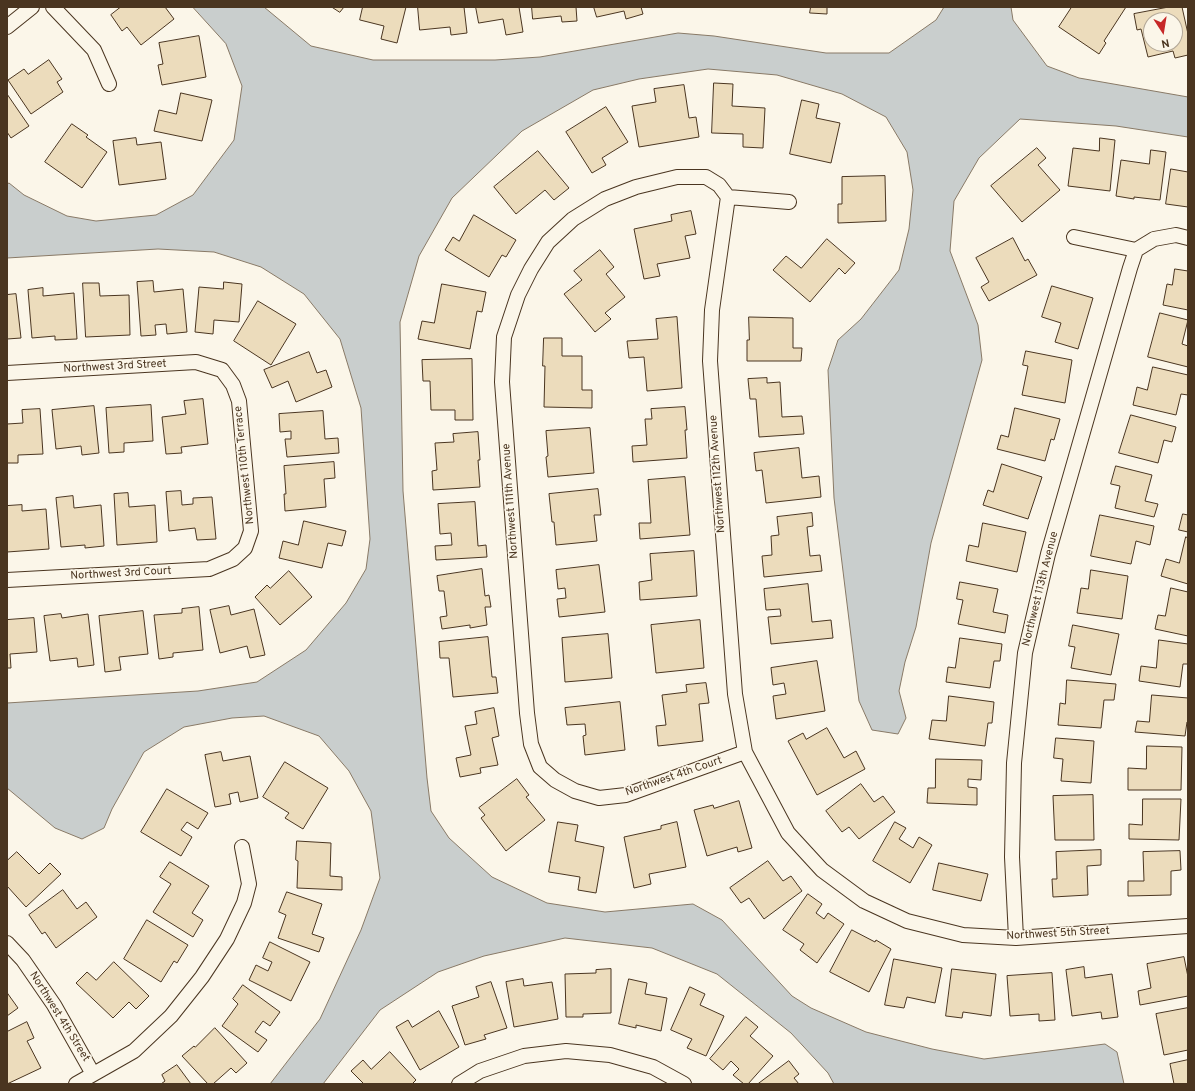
<!DOCTYPE html>
<style>
body{margin:0}
#map{position:relative;width:1195px;height:1091px;overflow:hidden;background:#fbf6e9;font-family:Overpass,sans-serif}
canvas{display:block}
.frame{position:absolute;inset:0;border:8px solid #4a3520;pointer-events:none}
.north{position:absolute;left:1143px;top:12px;width:40px;height:40px;box-sizing:border-box;background:#fbf6e9;border:1px solid #b4a999;border-radius:50%;rotate:168deg;font-size:11px;font-weight:700;line-height:16px;text-align:center;color:#4a3520}
.north::after{content:'';display:block;margin:auto;width:14px;height:18px;background:#c62828;clip-path:polygon(50% 0,100% 100%,50% 72%,0 100%)}
</style>
<div id="map">
<canvas width="1195" height="1091"></canvas>
<div class="frame"></div>
<div class="north">N</div>
</div>
<script>
const ctx = document.querySelector('canvas').getContext('2d');
ctx.lineJoin = 'round';
function fill(path, color) {
  ctx.fillStyle = color;
  ctx.fill(path, 'evenodd');
}
function trace(path, color, width, dash) {
  ctx.strokeStyle = color;
  ctx.lineWidth = width;
  ctx.lineCap = dash ? 'butt' : 'round';
  ctx.setLineDash(dash || []);
  ctx.stroke(path);
}
function label(font, color, halo, rows, align = 'center') {
  ctx.font = font + ' Overpass,sans-serif';
  ctx.lineWidth = 3;
  ctx.setLineDash([]);
  ctx.textBaseline = 'middle';
  ctx.strokeStyle = halo;
  ctx.fillStyle = color;
  for (const [text, x, y, turn = 0] of rows) {
    ctx.save();
    ctx.translate(x, y);
    ctx.rotate((+turn || 0) * Math.PI / 180);
    ctx.textAlign = isNaN(turn) ? turn : align;
    if (halo) ctx.strokeText(text, 0, 0);
    ctx.fillText(text, 0, 0);
    ctx.restore();
  }
}
const water = new Path2D(`
 M193 7H264L311 46 373 60H495L540 57 678 33 714 36 826 53H889L936 20 944 7H1011L1013 20 1047 66 1079 78 1188 97V137L1116 126 1020 119 979 158 954 201 950 251 978 325 982 360 931 543 916 627 905 662 899 691 906 718 898 734 872 730 859 701 834 498 828 370 838 340 861 319 899 270 909 229 913 190 907 152 886 117 842 94 777 75 708 69 639 79 593 90 522 131 452 198 419 256 400 322 403 491 427 778 431 811 449 838 492 877 547 903 605 912 693 904 722 920 792 996 811 1008 866 1032 932 1049 984 1059 1105 1044 1117 1052 1124 1084H834L828 1073 791 1033 717 974 652 948 565 938 484 956 438 972 380 1010 323 1084H270L320 1019 361 930 380 878 371 811 349 771 319 736 264 716 232 718 184 727 144 752 112 809 104 828 82 839 55 828 7 788V703L198 691 257 682 306 650 346 603 366 569 370 539 361 408 340 339 304 294 261 267 214 252 158 249 7 258V184L9 183 24 195 67 216 96 221 156 215 193 195 234 140 242 86 226 44Z`);
const building = new Path2D(`
 M121 7H165L174 19 141 45 127 27 122 31 111 15Z
 M332 7H344L340 12Z
 M363 7H406L397 43 381 39 384 26 360 20Z
 M418 7H464L467 33 451 35 450 27 420 30Z
 M476 7H519L523 32 506 35 503 19 479 23Z
 M532 7H576L577 21 562 22 561 16 533 19Z
 M594 7H641L643 14 626 19 624 11 597 17Z
 M811 7H827V14L810 13Z
 M1072 7H1126L1104 41 1106 43 1099 54 1059 27Z
 M1169 7H1182L1188 34V55L1175 58 1173 51 1148 57 1141 29 1137 30 1134 14ZM1151 20H1175V44H1151Z
 M199 36 206 77 162 85 158 65 163 64 159 43Z
 M49 60 62 79 57 82 63 92 31 114 8 80 24 69 28 74Z
 M714 83 733 84 732 106 765 108 763 148 743 147V134L712 133Z
 M684 85 689 118 696 117 699 137 639 147 632 106 656 102 654 89Z
 M181 93 212 100 202 141 154 131 159 110 176 114Z
 M7 94 29 126 11 138 7 132Z
 M802 100 819 104 816 118 840 123 831 163 790 154Z
 M606 107 628 142 602 158 606 165 592 173 566 132Z
 M72 124 88 135 86 137 107 152 82 188 45 162Z
 M136 138 137 145 161 142 166 179 119 185 113 141Z
 M1100 138 1115 140 1110 191 1068 186 1073 148 1099 151Z
 M1037 148 1046 158 1038 165 1060 190 1022 222 991 186Z
 M1151 150 1166 152 1160 200 1134 197V199L1116 196 1121 160 1149 164Z
 M538 151 569 188 554 200 545 190 516 214 494 187Z
 M1171 169 1188 172V207L1166 204Z
 M885 176 886 221 838 223V204H842V177Z
 M691 211 696 234 685 236 690 258 657 264 660 276 644 279 634 229 672 221 671 215Z
 M474 215 516 240 506 257 502 255 489 277 445 250 453 237 459 241Z
 M1013 238 1025 261 1028 259 1037 275 989 301 981 287 989 282 976 258Z
 M827 239 855 263 845 274 839 268 810 302 773 270 786 256 801 268Z
 M600 250 614 267 606 274 625 297 605 313 611 319 595 332 564 294 582 280 574 271Z
 M1175 269 1188 271V310L1163 305 1167 284 1172 285Z
 M153 281 154 292 183 289 187 332 167 334 166 324 155 325 156 335 141 336 137 282Z
 M224 282 242 284 239 322 214 320 213 334 195 332 199 287 223 289Z
 M83 283H99L100 296 129 295 130 335 86 337Z
 M442 284 486 292 482 312 477 311 470 349 418 339 422 321 434 323Z
 M1052 286 1093 298 1078 349 1055 342 1061 323 1042 317Z
 M43 288V296L74 293 77 339 55 340V336L32 338 28 290Z
 M16 294 21 338 7 339V295Z
 M258 301 296 324 271 365 234 341Z
 M1160 313 1188 320 1182 344 1188 346V367L1148 357Z
 M677 317 682 388 647 391 644 357 629 358 627 341 658 339 656 319Z
 M749 317 793 318V348H802L801 361H747V340H749Z
 M544 338H562V356H582V390H592V408L544 407 545 366H543Z
 M1026 351 1072 360 1065 403 1022 395 1028 366 1023 365Z
 M309 352 317 373 326 370 332 387 296 402 288 381 272 388 264 370Z
 M472 359 473 420H455V410H431L430 381H423L422 360Z
 M1153 367 1188 375V395L1181 394 1176 415 1133 405 1137 387 1147 390Z
 M767 378V383L780 382 782 417 802 416 804 434 759 437 756 399H750L748 379Z
 M203 399 208 444 181 447 182 453 166 454 162 417 186 414 184 401Z
 M151 405 153 441 124 443V452L109 453 106 408Z
 M94 406 99 453 82 455 81 446 56 449 52 410Z
 M685 407 687 430H685L687 458 633 462 632 446 647 445 645 419H652L651 409Z
 M1015 408 1060 419 1054 440 1051 439 1045 461 997 449 1001 435 1008 437Z
 M40 409 43 454 18 455V463H7V424L23 423 22 410Z
 M323 411 325 439 338 438 339 453 287 457 285 439H291V431L280 432 279 414Z
 M1131 415 1176 427 1172 442 1164 440 1158 463 1119 453Z
 M590 428 594 473 548 477 546 457 548 456 546 431Z
 M478 432 480 460H478L480 487 433 490 432 471 437 470 435 443 454 442 453 434Z
 M799 448 802 478 819 476 821 497 766 503 762 470 756 471 754 453Z
 M334 462 335 478 324 479 326 507 285 511 284 494H286L284 466Z
 M1002 464 1042 477 1028 519 983 505 988 490 993 492Z
 M1116 466 1152 475 1145 501 1158 504 1154 517 1115 508 1120 486 1111 484Z
 M685 477 690 535 640 539 639 523H651L648 480Z
 M598 489 601 515H594L597 541 556 545 554 522H552L549 494Z
 M181 491 182 505 193 504V498L212 497 216 539 197 540 195 528 169 531 166 492Z
 M128 493 129 507 155 505 157 542 117 545 114 494Z
 M73 496 74 508 101 505 104 546 85 548V545L61 547 56 498Z
 M475 502 478 546 486 545 487 557 436 560 435 546 452 545 451 533 440 534 438 504Z
 M22 505V511L46 509 49 549 7 552V506Z
 M812 513 813 526 807 527 810 556 820 555 822 571 764 577 762 556 772 555 771 536 779 535 777 517Z
 M1183 514 1188 515V532L1179 530Z
 M1100 515 1154 526 1150 545 1136 541 1131 564 1091 556Z
 M304 521 346 531 342 546 328 543 322 568 279 558 283 541 298 545Z
 M983 523 1026 532 1017 572 966 561 969 545 978 547Z
 M1186 537 1188 538V584L1161 576 1166 559 1179 563Z
 M694 551 697 596 640 600 639 582 652 580 650 554Z
 M599 565 605 612 559 617 557 599 566 598 565 588 558 589 556 570Z
 M482 569 485 596 489 595 491 607H485L487 625 470 628V625L442 629 440 617 447 616 444 591H439L437 576Z
 M1091 570 1128 576 1122 619 1077 613 1081 588 1088 589Z
 M289 571 312 597 280 625 255 597 267 585 270 588Z
 M960 582 998 589 993 612 1008 615 1005 633 958 624 963 600 957 599Z
 M808 584 812 622 831 620 833 638 771 644 768 617 781 616 780 609 766 610 764 589Z
 M1171 588 1188 592V636L1155 629 1158 615 1165 616Z
 M229 606 231 615 254 609 265 655 250 658 247 646 220 653 210 610Z
 M199 607 203 650 173 653V657L159 659 154 615 182 613V609Z
 M143 611 148 654 119 657 121 670 105 672 99 616Z
 M61 614 62 618 88 614 94 665 78 667 77 658 50 661 44 616Z
 M34 618 37 652 10 654 11 668H7V620Z
 M700 620 704 668 656 673 651 625Z
 M1073 625 1119 634 1111 675 1071 668 1075 647 1069 646Z
 M608 634 612 678 565 682 562 638Z
 M488 637 492 677H496L498 693 453 697 449 658H440L439 642Z
 M960 638 1002 644 1000 661H994L990 688 946 682 948 667 955 668Z
 M1159 640 1188 644V664H1183L1180 687 1139 681 1141 666 1156 668Z
 M817 661 825 711 776 719 773 696 786 694 784 683 773 685 771 668Z
 M1067 680 1116 684 1114 700H1104L1101 728 1058 725 1060 703 1065 704Z
 M706 683 709 703 699 704 703 741 658 746 656 726 666 725 662 695 687 692 686 685Z
 M1152 695 1188 698V722H1187L1185 736 1135 732 1137 721 1149 722Z
 M949 696 994 702 992 723H988L985 746 929 739 932 720 946 721Z
 M620 702 625 750 585 755 583 736 586 735 585 724 567 725 565 708Z
 M494 708 499 736 492 738 498 765 480 768 481 773 460 777 456 758 471 755 465 726 477 724 475 712Z
 M827 728 844 758 856 751 865 769 817 795 788 741 803 733 806 739Z
 M1056 738 1094 741 1091 783 1061 781 1063 759 1054 758Z
 M1147 746 1182 747 1181 790H1128V768L1146 769Z
 M221 752 223 761 250 756 258 798 240 802 238 792 229 794 231 804 215 807 205 755Z
 M936 759 982 760 981 780 968 779V787L977 788V805L927 803 928 788H935Z
 M285 762 328 788 303 829 285 818 289 813 263 797Z
 M517 779 529 795 526 797 545 820 506 851 481 818 485 815 479 808Z
 M861 784 874 802 883 796 895 812 859 839 849 827 842 832 826 811Z
 M167 789 208 813 198 829 187 822 181 830 192 837 181 856 141 832Z
 M1093 795 1094 840H1055L1053 796Z
 M1143 799H1181L1179 840 1129 839V824L1142 825Z
 M739 801 752 848 738 852 737 847 707 856 694 810 713 805 714 808Z
 M558 822 578 825 575 841 604 847 596 893 578 890 580 877 549 872Z
 M677 822 686 867 649 874 651 884 634 888 624 837 661 829V826Z
 M895 822 906 828 899 839 913 848 919 837 932 845 910 883 873 861Z
 M297 841 331 843 330 876 342 877V890L297 888 298 861 296 860Z
 M1101 850V865L1087 866 1088 895 1053 897 1052 879H1057L1056 852Z
 M1180 851 1181 870 1171 871V895L1128 896V881H1144L1143 852Z
 M17 852 39 874 50 863 61 874 26 907 7 886V861Z
 M768 861 783 881 791 876 802 891 764 919 749 898 741 903 730 888Z
 M170 862 209 886 192 913 203 920 193 937 153 912 171 884 160 877Z
 M939 863 988 874 981 901 933 890Z
 M63 890 77 909 86 902 97 917 56 948 45 932 42 934 29 915Z
 M287 892 322 904 312 934 324 938 319 952 278 938 286 915 279 912Z
 M808 894 822 904 816 913 824 919 828 913 844 924 817 963 800 950 804 944 783 930Z
 M147 920 188 945 177 963 174 961 161 982 124 959Z
 M852 930 875 942 876 940 891 949 869 992 830 972Z
 M270 942 310 962 291 1001 249 980 256 965 268 971 272 962 263 958Z
 M1184 957 1188 977V996L1140 1005 1138 991 1151 988 1147 964Z
 M894 959 942 968 935 1003 907 997 904 1008 885 1005Z
 M114 962 149 996 136 1009 129 1002 113 1018 76 983 87 972 96 980Z
 M1084 967 1085 978 1112 974 1118 1017 1102 1019 1101 1012 1072 1016 1066 970Z
 M611 969V1013L583 1014V1017H566L565 974 596 973V970Z
 M952 969 996 974 991 1016 963 1012 962 1018 946 1016Z
 M1052 973 1055 1020 1039 1021V1014L1010 1016 1007 976Z
 M523 979 524 986 552 982 558 1019 514 1027 506 982Z
 M629 979 647 983 645 994 667 998 661 1031 636 1025V1028L619 1024Z
 M491 982 507 1028 484 1035 486 1039 465 1045 452 1006 479 997 476 987Z
 M243 985 280 1012 270 1026 263 1021 255 1032 267 1040 258 1052 222 1026 238 1004 233 999Z
 M690 987 705 994 700 1005 724 1016 706 1056 687 1048 692 1039 671 1030Z
 M8 994 18 1008 7 1016V995Z
 M1188 1008V1050L1164 1055 1156 1014Z
 M439 1011 459 1047 420 1070 396 1027 408 1020 412 1027Z
 M746 1017 758 1027 750 1036 773 1056 748 1084H744L733 1075 739 1069 731 1061 723 1070 710 1059Z
 M27 1022 34 1038 27 1041 41 1068 7 1084V1032Z
 M215 1028 247 1063 236 1073 231 1068 213 1084H208L182 1056 194 1046 195 1047Z
 M390 1052 416 1080 412 1084H364L351 1071 363 1060 371 1069Z
 M1188 1060V1084H1174L1170 1064Z
 M789 1061 799 1074 794 1078 799 1084H758Z
 M177 1065 191 1084H161L165 1081 162 1075Z`);
const street = new Path2D(`
 M53 7 94 50 109 84
 M7 27 32 7
 M728 197 712 310 710 361 735 694 745 752 788 833 822 870 864 901 907 921 963 935 1016 938 1188 926
 M1074 237 1136 250 1154 239 1176 235 1188 238
 M7 373 196 362 222 370 233 385 239 401 251 531 245 548 233 559 209 569 7 580
 M745 752 626 795 599 798 575 791 555 780 540 767 531 744 527 713 502 382 504 337 518 295 531 269 548 242 573 219 605 199 636 187 677 177H706L719 185 728 197 789 202
 M1016 938 1012 857 1014 763 1025 653 1048 554 1130 268 1136 250
 M7 943 23 960 54 1005 93 1074
 M76 1084 134 1051 171 1016 202 977 227 939 244 903 249 884 242 847
 M459 1084 480 1071 524 1056 566 1051 610 1055 653 1067 684 1084`);
const streetNames = [
 ["Northwest 3rd Street",115,367,-3],
 ["Northwest 110th Terrace",245,465,-96],
 ["Northwest 112th Avenue",718,474,-94],
 ["Northwest 111th Avenue",511,501,-94],
 ["Northwest 3rd Court",121,574,-3],
 ["Northwest 113th Avenue",1041,589,-76],
 ["Northwest 4th Court",674,777,-19],
 ["Northwest 5th Street",1058,934,-3],
 ["Northwest 4th Street",59,1017,58]
];
fill(water, '#c9cecd');
trace(water, '#887966', 1);
fill(building, '#ecdcbc');
trace(building, '#4a3520', 1);
trace(street, '#4a3520', 16);
trace(street, '#fbf6e9', 14);
label('11px', '#4a3520', '#fbf6e9', streetNames);
</script>
